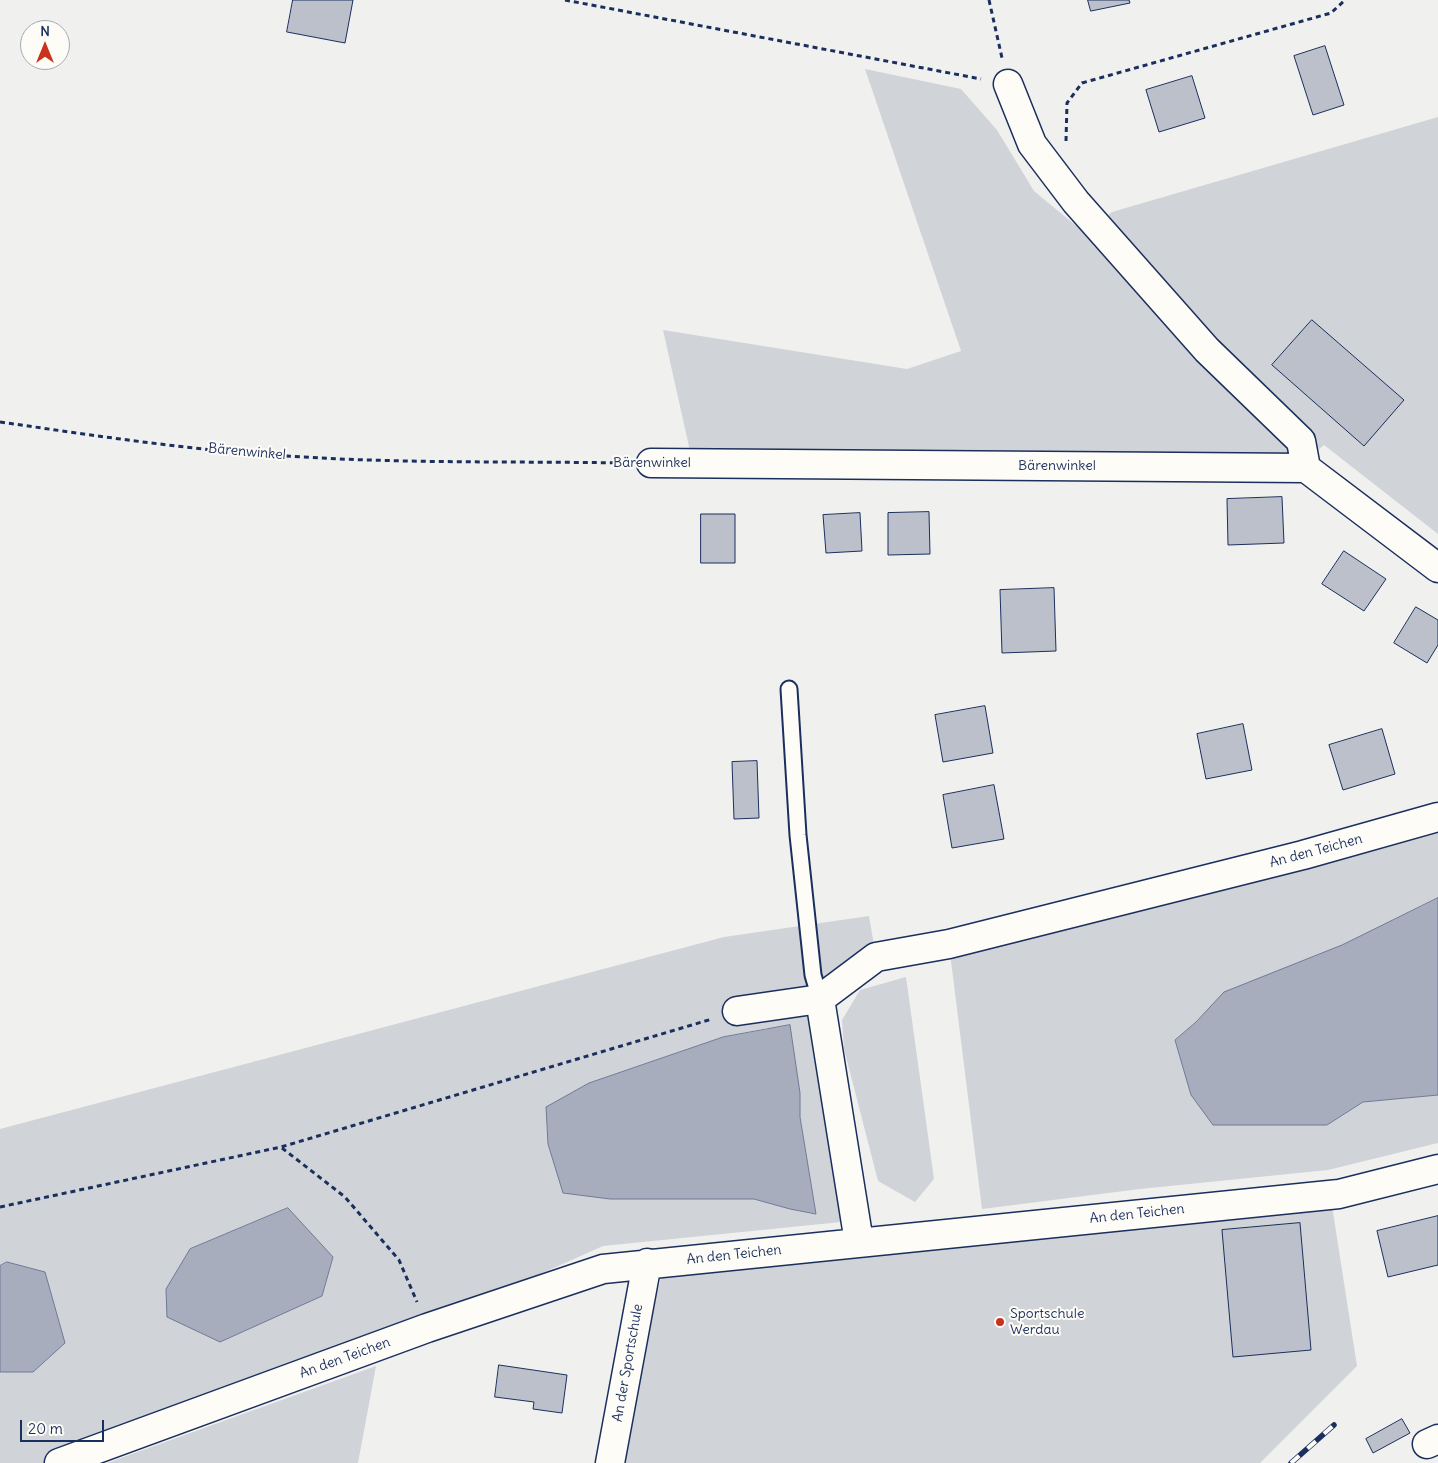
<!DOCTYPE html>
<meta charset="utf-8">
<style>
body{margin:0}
#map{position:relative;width:1438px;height:1463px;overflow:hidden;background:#f0f0ee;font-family:Delius,sans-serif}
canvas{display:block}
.north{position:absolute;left:20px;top:20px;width:50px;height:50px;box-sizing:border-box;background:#fdfcf7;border:1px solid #a3aaba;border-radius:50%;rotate:0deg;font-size:14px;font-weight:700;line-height:20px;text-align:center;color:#1b2f5e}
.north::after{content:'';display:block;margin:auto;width:18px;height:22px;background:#c8321e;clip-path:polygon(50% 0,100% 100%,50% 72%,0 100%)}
.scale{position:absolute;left:20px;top:1420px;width:84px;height:22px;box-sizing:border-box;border:2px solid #1b2f5e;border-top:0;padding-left:6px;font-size:15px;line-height:18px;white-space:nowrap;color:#1b2f5e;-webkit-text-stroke:4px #fdfcf7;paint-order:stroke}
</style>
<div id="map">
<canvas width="1438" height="1463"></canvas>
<div class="north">N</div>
<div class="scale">20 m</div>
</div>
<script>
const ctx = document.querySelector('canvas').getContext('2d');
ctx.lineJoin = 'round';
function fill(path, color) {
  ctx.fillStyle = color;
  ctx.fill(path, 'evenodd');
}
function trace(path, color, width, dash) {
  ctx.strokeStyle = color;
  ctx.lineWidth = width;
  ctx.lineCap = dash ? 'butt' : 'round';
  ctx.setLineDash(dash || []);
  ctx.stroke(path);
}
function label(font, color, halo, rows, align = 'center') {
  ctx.font = font + ' Delius,sans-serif';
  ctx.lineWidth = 4;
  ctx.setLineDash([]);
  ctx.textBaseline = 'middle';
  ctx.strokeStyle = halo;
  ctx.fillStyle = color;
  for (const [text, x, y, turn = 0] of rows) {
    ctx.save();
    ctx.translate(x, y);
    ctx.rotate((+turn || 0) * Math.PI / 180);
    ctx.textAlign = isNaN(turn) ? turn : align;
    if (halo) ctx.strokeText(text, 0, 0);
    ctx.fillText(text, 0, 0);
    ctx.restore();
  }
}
const green = new Path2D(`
 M865 69 961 89 997 130 1034 191 1086 234 1112 212 1438 117V534L1324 445 1309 458 690 451 663 330 907 369 961 351Z
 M1438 827V898L1196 1022 1175 1040 1213 1125H1327L1363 1102 1438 1095V1143L1328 1170 1140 1189 982 1209 950 953Z
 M869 916 876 957 821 999 851 1221 603 1246 381 1345 59 1463H0V1372H33L7 1262 0 1266V1129L724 937ZM768 1028 800 1093V1117L816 1214 790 1209 754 1199H610L589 1083 723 1037Z
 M906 977 934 1179 915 1202 878 1181 844 1049 842 1020 860 990Z
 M1332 1206 1357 1366 1260 1463H623L640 1365 661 1278 908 1249Z
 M376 1366 358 1463H107Z`);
const water = new Path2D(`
 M1438 898V1095L1363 1102 1327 1125H1213L1191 1095 1175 1040 1196 1022 1224 992 1342 945Z
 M790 1025 800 1093V1117L816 1214 790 1209 754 1199H610L563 1193 548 1144 546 1107 589 1083 723 1037Z
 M288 1208 333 1257 322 1296 220 1342 167 1317 166 1289 190 1249Z
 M7 1262 45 1272 65 1343 33 1372H0V1266Z`);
const building = new Path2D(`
 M293 0H353L345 43 287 32Z
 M1088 0H1129L1130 3 1091 11Z
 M1325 46 1344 105 1313 115 1294 56Z
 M1192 76 1205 118 1159 132 1146 90Z
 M1312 320 1404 400 1364 446 1272 365Z
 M1282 497 1284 543 1228 545 1227 499Z
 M929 512 930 554 888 555V513Z
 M860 513 862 551 826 553 823 515Z
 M701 514H735V563H701Z
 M1344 551 1386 579 1364 611 1322 584Z
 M1054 588 1056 651 1002 653 1000 590Z
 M1416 607 1438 620V645L1427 663 1394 643Z
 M985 706 993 753 943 762 935 715Z
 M1243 724 1252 770 1206 779 1197 734Z
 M1382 729 1395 774 1343 790 1329 745Z
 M757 761 759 818 734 819 732 762Z
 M994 785 1004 839 952 848 943 795Z
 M1438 1216V1265L1388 1277 1377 1231Z
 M1300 1223 1311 1350 1233 1357 1222 1230Z
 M499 1365 567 1375 562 1413 533 1409 534 1402 495 1397Z
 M1402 1419 1410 1433 1373 1453 1366 1439Z`);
const path = new Path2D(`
 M565 0 981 79
 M989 0 1002 58
 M1066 141 1067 103 1082 83 1331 13 1345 0
 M0 422C91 435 182 449 274 455 390 464 508 461 625 463
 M282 1148 345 1197 399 1260 417 1302
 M0 1207 281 1147 712 1019`);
const lane = new Path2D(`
 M789 689 798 835 813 975 820 999`);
const street = new Path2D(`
 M1008 84 1032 144 1076 202 1207 350 1301 441 1306 468 1438 568
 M651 463 1306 468
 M820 999 859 1242
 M737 1011 820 999 876 957 949 944 1303 855 1438 817
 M1427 1444 1438 1439
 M59 1463 427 1328 603 1269 1339 1194 1438 1169
 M610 1463 647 1263`);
const rail = new Path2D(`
 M1291 1463 1334 1425`);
const markers = [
 [1000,1322,5,"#c8321e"]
];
const streetNames = [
 ["Bärenwinkel",247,452,5],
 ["Bärenwinkel",652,463],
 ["Bärenwinkel",1057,466],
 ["An den Teichen",1316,851,-15],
 ["An den Teichen",1137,1214,-6],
 ["An den Teichen",734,1255,-6],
 ["An den Teichen",345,1358,-20],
 ["An der Sportschule",628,1363,-80]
];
const poiNames = [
 ["Sportschule",1010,1314],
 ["Werdau",1010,1330]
];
fill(green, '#d0d3d8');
fill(water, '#a7adbd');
trace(water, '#6f7b97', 1);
fill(building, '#bbc0ca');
trace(building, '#1b2f5e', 1);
trace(lane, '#1b2f5e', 19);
trace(street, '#1b2f5e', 31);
trace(path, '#1b2f5e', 3, [5, 4]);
trace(lane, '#fdfcf7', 15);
trace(street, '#fdfcf7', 28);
trace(rail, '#1b2f5e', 5.5);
trace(rail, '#fdfcf7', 4, [11]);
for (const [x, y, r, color] of markers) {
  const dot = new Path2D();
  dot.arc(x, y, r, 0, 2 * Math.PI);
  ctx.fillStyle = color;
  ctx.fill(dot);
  trace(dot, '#fdfcf7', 2);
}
label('14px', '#1b2f5e', '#fdfcf7', streetNames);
label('14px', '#1b2f5e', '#fdfcf7', poiNames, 'left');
</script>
